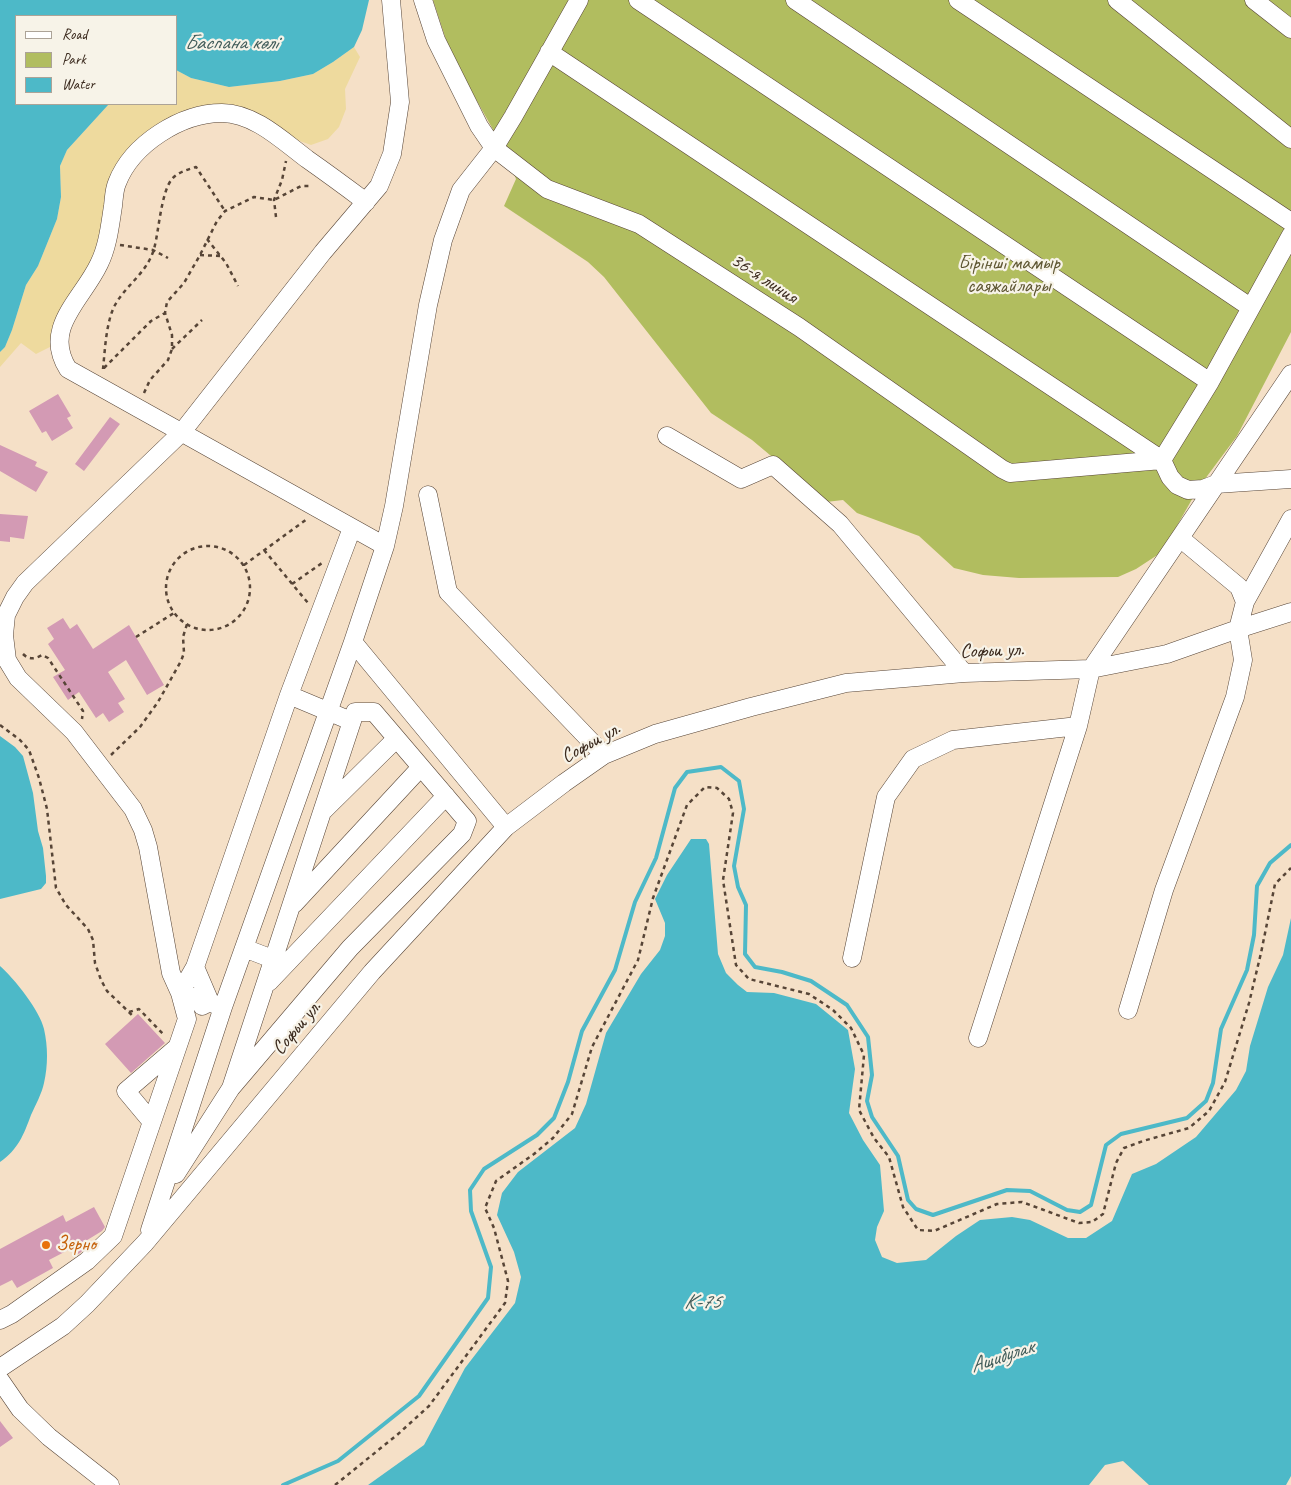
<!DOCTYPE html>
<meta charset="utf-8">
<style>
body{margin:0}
#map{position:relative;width:1291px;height:1485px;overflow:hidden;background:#f5e0c7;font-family:Caveat,sans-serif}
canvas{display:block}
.legend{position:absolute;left:15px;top:15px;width:162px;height:90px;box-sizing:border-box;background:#f7f3e8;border:1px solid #aca397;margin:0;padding:6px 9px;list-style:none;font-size:15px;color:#3b2a1e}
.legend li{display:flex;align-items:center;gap:10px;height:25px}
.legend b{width:25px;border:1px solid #aca397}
</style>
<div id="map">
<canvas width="1291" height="1485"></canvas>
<ul class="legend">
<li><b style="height:6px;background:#fff"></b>Road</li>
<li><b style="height:14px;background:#b1bd5f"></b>Park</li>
<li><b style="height:14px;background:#4db9c8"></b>Water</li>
</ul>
</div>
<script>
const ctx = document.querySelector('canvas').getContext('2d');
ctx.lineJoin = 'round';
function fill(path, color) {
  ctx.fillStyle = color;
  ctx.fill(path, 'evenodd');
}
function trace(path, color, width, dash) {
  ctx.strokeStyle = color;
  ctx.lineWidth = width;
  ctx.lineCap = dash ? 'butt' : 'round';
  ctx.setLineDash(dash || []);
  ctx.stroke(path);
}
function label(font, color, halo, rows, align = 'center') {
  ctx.font = font + ' Caveat,sans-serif';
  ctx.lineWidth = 4.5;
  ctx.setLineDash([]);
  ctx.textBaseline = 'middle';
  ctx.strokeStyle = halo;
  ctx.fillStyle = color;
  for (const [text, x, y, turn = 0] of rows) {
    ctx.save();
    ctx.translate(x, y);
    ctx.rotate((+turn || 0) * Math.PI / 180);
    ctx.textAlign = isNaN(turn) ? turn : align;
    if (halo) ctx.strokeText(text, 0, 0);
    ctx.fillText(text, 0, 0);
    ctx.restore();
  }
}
const green = new Path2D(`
 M433 0H1291V332L1237 436 1199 487 1162 552 1136 569 1118 577 1019 578 983 575 954 568 919 536 857 513 843 500 826 502 752 440 711 413 604 277 588 262 504 206 516 179 504 149 451 55Z`);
const sand = new Path2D(`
 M354 47 360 57 345 89 346 109 339 127 328 139 311 145 269 130 200 116 134 154 107 242 58 343 36 354 21 343 0 367V352L5 347 12 330 26 285 38 266 57 219 61 197 60 166 67 150 109 104H176V70L191 78 229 87 280 81 313 74 333 62Z`);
const water = new Path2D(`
 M0 0H369L362 30 354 47 333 62 313 74 280 81 229 87 191 78 176 70V16H16V104H109L67 150 60 166 61 197 57 219 38 266 26 285 12 330 5 347 0 352Z
 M0 736 15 747 23 756 33 793 38 831 43 848 46 876V883L41 889 0 899Z
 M691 839H706L709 844 718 954 726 973 738 985 747 992 774 993 816 1004 848 1030 855 1069 849 1113 863 1140 880 1165 884 1211 877 1227 875 1240 882 1257 897 1263 926 1260 956 1236 980 1220 1012 1217 1030 1220 1068 1238H1086L1112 1221 1132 1174 1156 1164 1196 1137 1236 1090 1246 1071 1250 1046 1268 987 1283 955 1291 918V1476L1286 1485H1149L1123 1461 1105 1465 1089 1485H368L424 1445 465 1368 515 1303 521 1277 514 1252 497 1215 502 1193 518 1172 575 1128 586 1104 606 1033 641 974 660 950 665 936V923L655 899 667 875Z
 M0 966C14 978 40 1011 44 1029 48 1047 48 1065 44 1083 42 1093 36 1104 31 1115 24 1134 18 1150 0 1162Z`);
const stream = new Path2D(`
 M283 1485 338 1461 419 1396 488 1298 491 1267 471 1211 470 1190 484 1169 537 1135 554 1118 568 1082 582 1031 615 970 635 902 656 858 675 788 687 772 721 767 739 781 744 809 734 866 738 887 746 905 745 954 755 967 782 972 811 981 847 1005 868 1037 872 1075 867 1101 872 1117 898 1156 908 1200 916 1209 933 1215 1007 1190 1030 1191 1067 1210 1080 1212 1091 1205 1106 1145 1121 1134 1187 1118 1206 1101 1213 1083 1221 1029 1247 970 1254 935 1257 886 1270 863 1291 845`);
const building = new Path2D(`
 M58 394 71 416 67 418 73 428 52 441 46 431 42 433 29 411Z
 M110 417 120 424 84 471 75 464Z
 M0 445 37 462 35 466 48 472 36 492 0 471Z
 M0 514 28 516 24 539 10 537V542L0 541Z
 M63 618 70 629 77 624 93 649 129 625 164 685 147 695 126 660 108 672 125 699 118 703 124 712 109 722 103 713 96 718 79 692 68 700 53 677 65 670 48 644 54 639 47 628Z
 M138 1014 165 1043 131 1073 105 1044Z
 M94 1207 105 1227 102 1231 84 1242 86 1247 80 1253 76 1255 72 1248 49 1260 53 1268 17 1288 12 1280 0 1286V1249L63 1215 66 1222Z
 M0 1421 13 1438 0 1447Z`);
const path = new Path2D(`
 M276 217 274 200 282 180 286 161
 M207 239 226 263 238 286
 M120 245 153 250 168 258
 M200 255 220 256
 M172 349 202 320
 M104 368 151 321 165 313
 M103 369C105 350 106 322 115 305 126 285 147 273 154 249 159 231 161 192 172 179 178 172 187 170 196 167L225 211
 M144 393 150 380 168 360 172 349V335L165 313 167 302 184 283 200 255 217 221 225 211 254 197 274 200 301 186H309
 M166 588a42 42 0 1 1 84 0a42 42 0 1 1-84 0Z
 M264 550 308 603
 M244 565 307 519
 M292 584 322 563
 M136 637 174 613
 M23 654C29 660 35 659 42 655L48 658 83 711 82 719
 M0 725 20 740 29 750 39 778 47 809 56 888 66 905 88 929 93 940 95 963 101 980 107 991 134 1017
 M111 755 140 727 158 702 181 661 184 653 183 637 187 624
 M129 1012 139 1009 165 1036
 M335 1485 397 1435 429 1406 505 1303 508 1281 494 1228 485 1208 496 1181 534 1154 553 1138 572 1114 592 1047 638 960 653 898 687 805 705 787 717 788 729 799 733 813 723 880 736 965 749 979 809 994 833 1010 851 1028 864 1055 859 1110 874 1138 889 1157 903 1207 918 1230 934 1231 997 1204 1022 1202 1079 1223 1092 1222 1103 1214 1116 1163 1124 1148 1143 1141 1189 1128 1209 1111 1225 1082 1249 1003 1261 953 1275 884 1291 868`);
const minor = new Path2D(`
 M423 0 436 40 479 126 494 148 547 189 639 224 799 327 1002 469 1010 473 1162 460
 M638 0 1210 382
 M795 0 1250 307
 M958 0 1291 222
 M1117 0 1291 139
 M1254 0 1291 29
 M549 52 1162 460 1170 477 1177 485 1188 490 1203 489 1216 484 1291 479
 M366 202C346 187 327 173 307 159 283 141 254 113 222 113 181 113 132 144 117 183 114 190 114 198 113 206 110 225 108 246 99 264 82 300 42 328 68 369L385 546
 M667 436 741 479 773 465 840 524 964 673
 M1162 460 1210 382 1291 235
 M428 495 448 592 604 755
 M1180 538 1239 587 1245 602
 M353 642 506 827
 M289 695 351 721
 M324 810 396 739
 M294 904 421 767
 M244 948 283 963
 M852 958 886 797 913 759 953 740 1078 726
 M195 967 210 1002 202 1006
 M269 982 446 796
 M223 1007 180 993 171 973 148 847 143 830 133 809 74 732 18 678 7 660 4 635 6 615 15 597 25 583 182 432 323 252 379 186 392 154 400 102 391 0
 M1128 1010 1164 890 1235 697 1243 660 1238 629 1245 602 1291 519
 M978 1038 1078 726 1091 669 1291 374
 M151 1121 126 1091 175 1049
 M176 1174 231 1088 350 948 462 834 467 821 374 712H355L231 1088
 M150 1230 223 1007 353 642 385 546 394 506 428 305 443 240 461 190 494 148 513 117 579 0
 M0 1320 12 1314 87 1261 113 1236 187 1019 180 993 195 967 289 695 352 528
 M0 1368 63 1326 87 1304 145 1243 372 972 506 827 564 783 604 755 655 734 751 707 846 683 964 673 1091 669 1167 654 1238 629 1291 612
 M0 1380 20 1409 49 1437 110 1485`);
const markers = [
 [46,1245,5,"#e8710a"]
];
const parkNames = [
 ["Бірінші мамыр",1009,264],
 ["саяжайлары",1009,287]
];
const streetNames = [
 ["36-я линия",764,279,33],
 ["Софьи ул.",992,651,-2],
 ["Софьи ул.",591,743,-29],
 ["Софьи ул.",297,1028,-50]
];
const foodNames = [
 ["Зерно",56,1245]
];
const waterNames = [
 ["Баспана көлі",231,43],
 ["К-75",702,1302],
 ["Ащибулак",1002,1357,-18]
];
fill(green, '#b1bd5f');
fill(sand, '#eeda9e');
fill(water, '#4db9c8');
trace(stream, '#4db9c8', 4);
fill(building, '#d39ab4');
trace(minor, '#574537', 19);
trace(path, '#574537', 2.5, [4, 4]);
trace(minor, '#fff', 18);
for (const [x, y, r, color] of markers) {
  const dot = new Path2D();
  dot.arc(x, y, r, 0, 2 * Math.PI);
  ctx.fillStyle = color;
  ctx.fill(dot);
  trace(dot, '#f7f3e8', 2);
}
label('20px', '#5e5632', '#f7f3e8', parkNames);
label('20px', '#3b2a1e', '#f7f3e8', streetNames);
label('20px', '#c56008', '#f7f3e8', foodNames, 'left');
label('italic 21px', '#415c5a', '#f7f3e8', waterNames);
</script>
